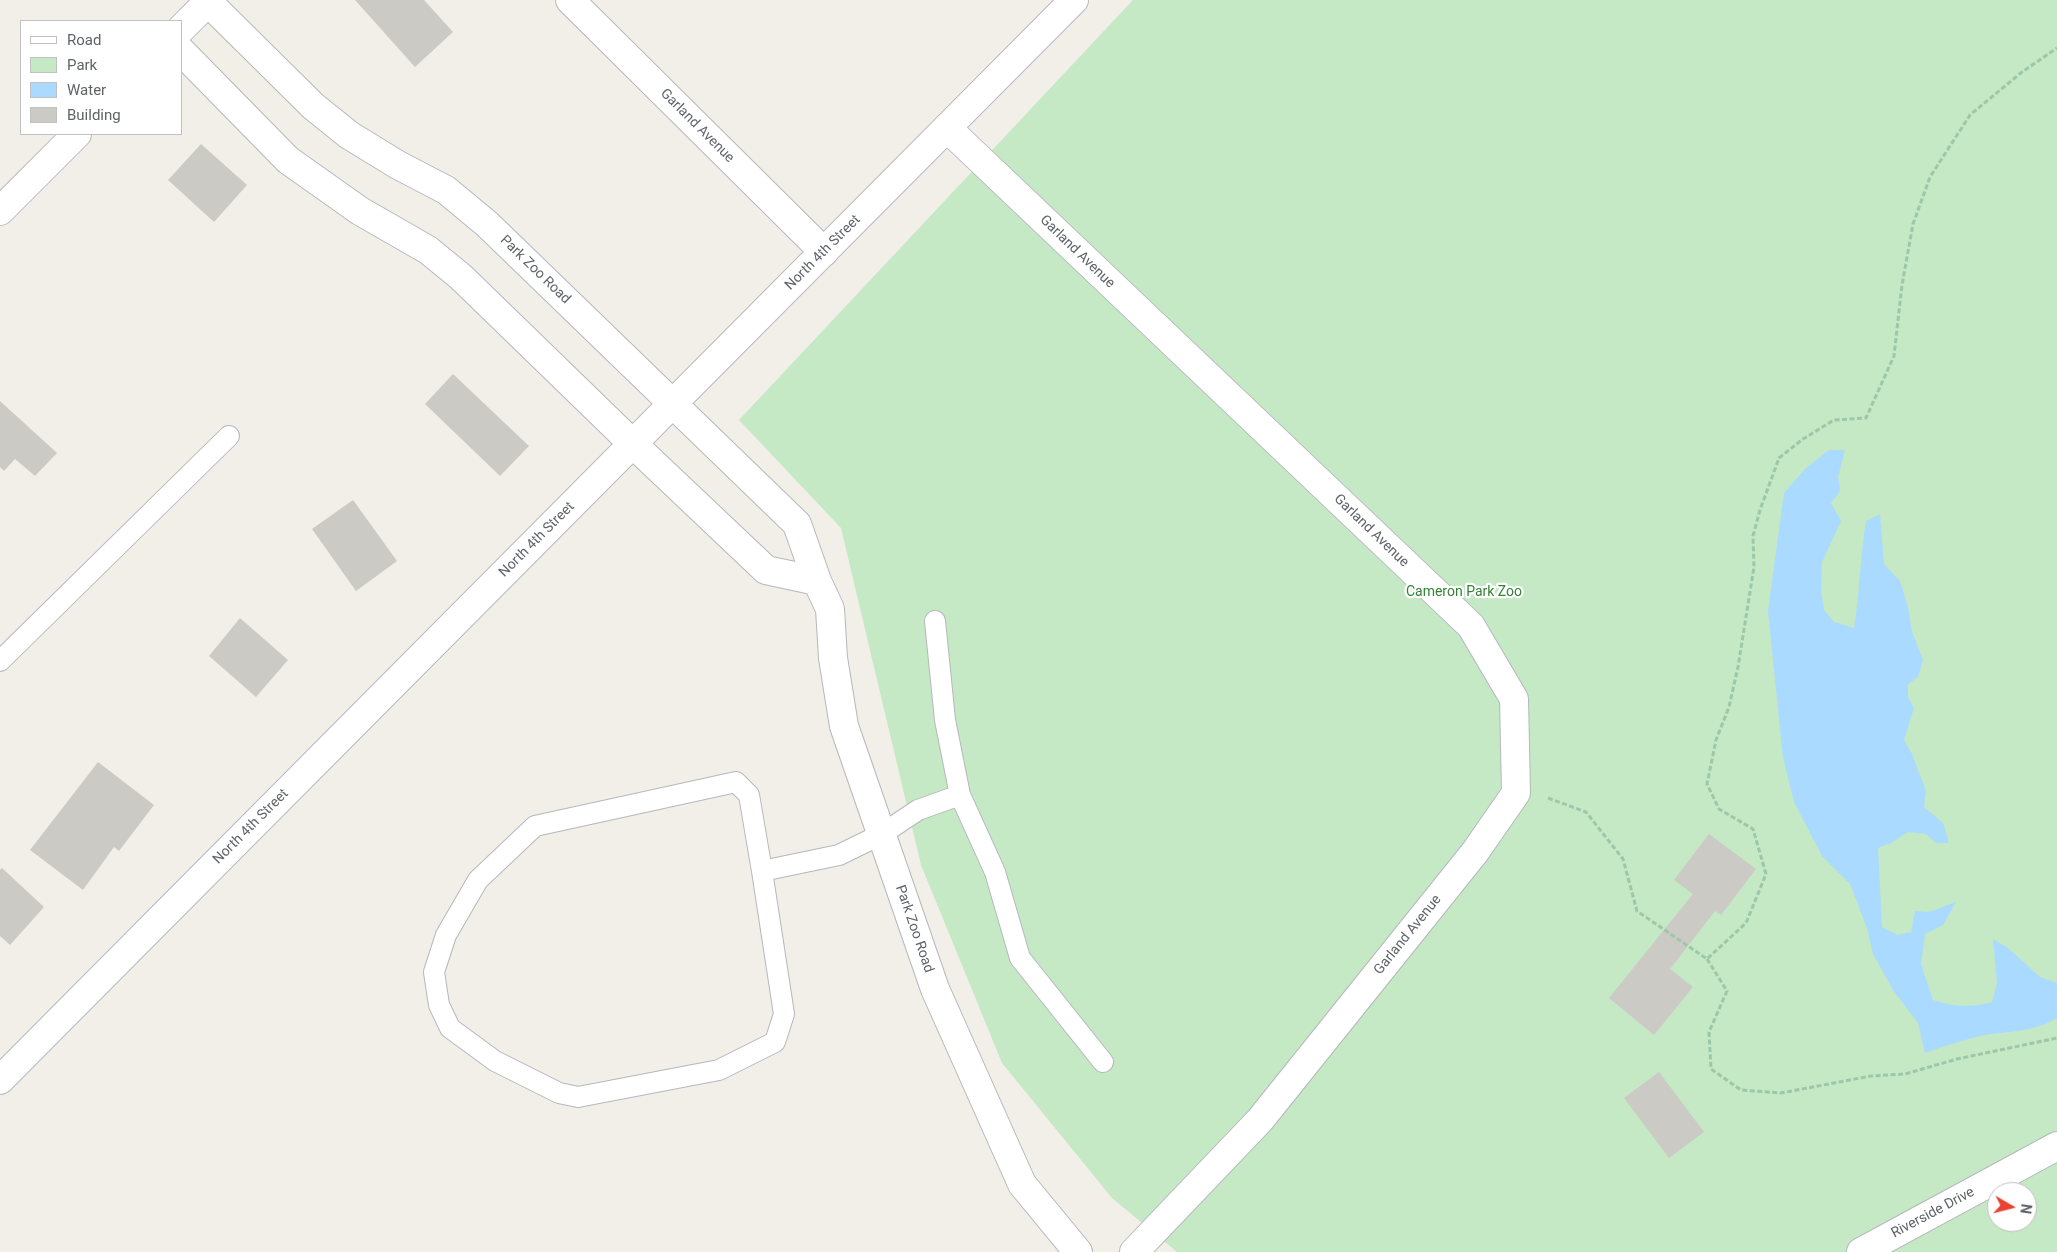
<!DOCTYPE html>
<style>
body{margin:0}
#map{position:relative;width:2057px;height:1252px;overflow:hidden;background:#f1efe8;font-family:Roboto,sans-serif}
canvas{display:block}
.legend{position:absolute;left:20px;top:20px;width:162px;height:115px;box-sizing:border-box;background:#fff;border:1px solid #bfc1c3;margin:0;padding:6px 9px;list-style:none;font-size:15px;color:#5f6368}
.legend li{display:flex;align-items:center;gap:10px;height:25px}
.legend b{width:25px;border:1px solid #bfc1c3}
.north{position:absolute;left:1987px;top:1182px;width:50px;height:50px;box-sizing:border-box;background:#fff;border:1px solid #bfc1c3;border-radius:50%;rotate:98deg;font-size:14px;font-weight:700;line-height:20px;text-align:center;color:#5f6368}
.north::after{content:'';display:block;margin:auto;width:18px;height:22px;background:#ea4335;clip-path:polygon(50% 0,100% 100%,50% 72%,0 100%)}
</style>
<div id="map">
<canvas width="2057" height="1252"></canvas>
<ul class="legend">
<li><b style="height:6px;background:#fff"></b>Road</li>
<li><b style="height:14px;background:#c5e8c5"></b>Park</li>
<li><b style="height:14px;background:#aadaff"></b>Water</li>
<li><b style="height:14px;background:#cccac5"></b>Building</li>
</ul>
<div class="north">N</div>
</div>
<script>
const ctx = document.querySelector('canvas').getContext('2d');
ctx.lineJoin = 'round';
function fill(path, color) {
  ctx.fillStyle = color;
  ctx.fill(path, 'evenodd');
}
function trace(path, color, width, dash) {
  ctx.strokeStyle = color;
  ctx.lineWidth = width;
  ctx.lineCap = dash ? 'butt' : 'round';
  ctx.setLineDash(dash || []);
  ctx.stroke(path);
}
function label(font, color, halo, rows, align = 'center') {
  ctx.font = font + ' Roboto,sans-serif';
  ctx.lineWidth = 4.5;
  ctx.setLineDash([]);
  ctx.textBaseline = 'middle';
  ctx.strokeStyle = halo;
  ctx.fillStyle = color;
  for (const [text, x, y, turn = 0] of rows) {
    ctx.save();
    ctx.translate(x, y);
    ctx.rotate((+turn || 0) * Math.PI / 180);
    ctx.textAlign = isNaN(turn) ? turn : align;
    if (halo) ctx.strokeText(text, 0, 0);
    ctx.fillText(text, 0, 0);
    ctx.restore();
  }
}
const green = new Path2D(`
 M1133 0H2057V1252H1177L1112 1198 1002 1063 921 865 841 528 739 420ZM1997 1192H2027V1222H1997Z`);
const water = new Path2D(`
 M1829 450H1845L1838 477 1840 491 1831 503 1841 521 1822 562 1821 591 1824 610 1834 622 1854 628C1860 592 1860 557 1866 521L1880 514 1884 564 1900 581 1908 607 1912 632 1923 660 1918 677 1908 684V697L1914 708 1904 740 1912 754 1926 791 1924 807 1943 823 1949 843H1936L1926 834 1908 832 1891 843 1878 848 1882 927 1897 935 1911 932 1915 911 1929 912 1956 902 1943 925 1925 934 1921 964 1933 1000C1953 1007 1971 1008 1992 1002L1997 983 1993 939 2008 948 2040 977 2057 983V1018C2034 1032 2011 1031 1985 1035 1965 1039 1945 1046 1925 1053L1918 1023 1893 990 1873 954 1867 928 1850 884 1822 856 1794 802 1783 758 1768 611 1784 493 1806 468Z`);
const building = new Path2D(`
 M355 0H424L453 32 415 67Z
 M201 144 247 185 214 222 168 180Z
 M453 374 529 446 500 476 425 404Z
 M0 401 57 453 35 476 15 459 4 471 0 467Z
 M353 500 397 561 356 591 312 529Z
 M240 618 288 660 256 697 209 656Z
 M98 762 154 805 119 851 114 847 83 890 30 850Z
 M1709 834 1756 869 1721 915 1715 911 1670 969 1693 987 1654 1035 1609 998 1693 894 1674 880Z
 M2 868 44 907 10 945 0 936V870Z
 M1659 1072 1704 1132 1669 1158 1624 1098Z`);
const path = new Path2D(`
 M1548 798 1586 812 1623 859 1637 911 1707 959 1746 923 1766 874 1753 829 1719 809 1707 784 1716 740 1729 707 1738 667 1754 567 1753 536 1760 510 1779 458 1803 439 1834 420 1866 418 1894 356 1902 285 1913 224 1930 177 1970 115 2022 72 2057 48
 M1707 959 1727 991 1709 1032 1711 1069 1741 1090 1781 1093 1871 1076 1905 1074 1957 1059 2057 1038`);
const lane = new Path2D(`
 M935 621 945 720 960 795
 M0 661 229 436
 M762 871 749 795 736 782 535 826 478 880 446 935 434 972 439 1005 450 1028 495 1061 559 1093 578 1097 719 1070 775 1042 784 1014 762 871 839 855 882 834 918 810 960 795 995 872 1020 958 1103 1062`);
const street = new Path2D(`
 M570 0 824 252
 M208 2 313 106 349 135 398 165 446 190 487 224 797 524 817 581 830 609 833 658 844 726 935 989 1022 1184 1078 1252
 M181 51 288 160 360 211 428 250 461 277 633 444 766 570 817 581
 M947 128 1471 626 1514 699 1516 793 1475 852 1260 1120 1134 1252
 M1861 1252 2057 1146`);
const secondary = new Path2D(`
 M181 29 210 0
 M0 211 77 134
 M0 1080 1074 0`);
const streetNames = [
 ["Garland Avenue",697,126,45],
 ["Garland Avenue",1077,252,44],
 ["North 4th Street",823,253,-45],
 ["Park Zoo Road",535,270,44],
 ["Garland Avenue",1371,531,44],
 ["North 4th Street",537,540,-45],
 ["North 4th Street",251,827,-45],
 ["Park Zoo Road",914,929,71],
 ["Garland Avenue",1408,935,-51],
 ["Riverside Drive",1933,1213,-28]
];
const parkNames = [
 ["Cameron Park Zoo",1464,592]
];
fill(green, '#c5e8c5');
fill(water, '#aadaff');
fill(building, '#cccac5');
trace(lane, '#b5b8bc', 22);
trace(street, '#b5b8bc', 30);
trace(secondary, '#b6babf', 30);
trace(path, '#9cc7a9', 3, [5, 2.5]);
trace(lane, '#fff', 20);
trace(street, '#fff', 28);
trace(secondary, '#fff', 28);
label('14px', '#5f6368', '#fff', streetNames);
label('14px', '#348238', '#fff', parkNames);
</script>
